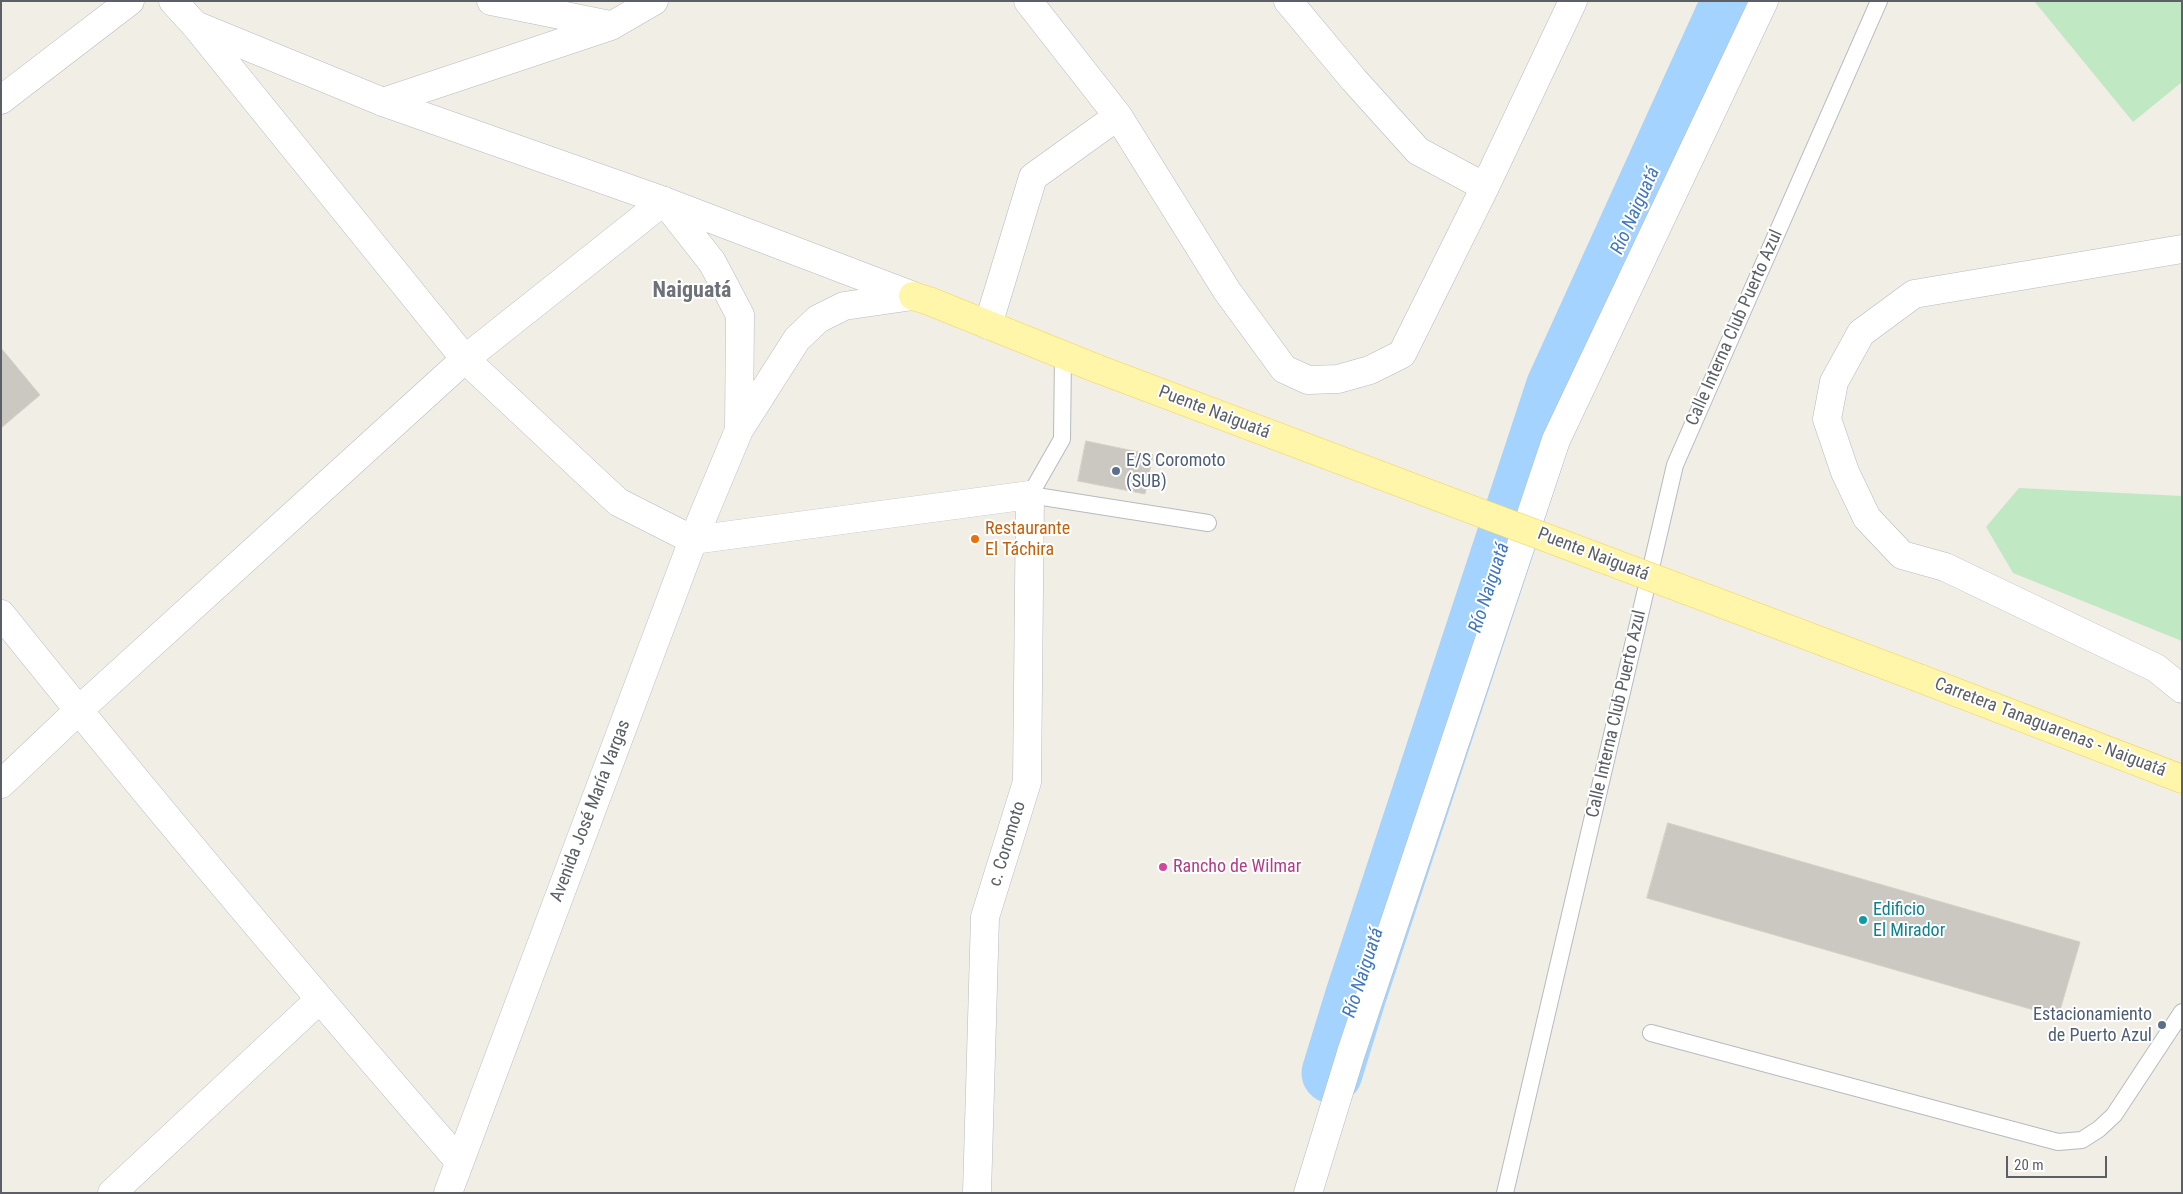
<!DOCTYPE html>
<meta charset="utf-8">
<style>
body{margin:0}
#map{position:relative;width:2183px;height:1194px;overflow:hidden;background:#f0eee5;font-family:"Roboto Condensed",sans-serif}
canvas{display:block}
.frame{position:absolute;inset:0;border:2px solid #5c6066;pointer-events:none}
.scale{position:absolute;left:2006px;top:1156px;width:101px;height:22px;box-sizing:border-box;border:2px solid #5c6066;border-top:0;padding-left:6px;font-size:15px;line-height:18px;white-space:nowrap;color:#5c6066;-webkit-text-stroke:4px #fff;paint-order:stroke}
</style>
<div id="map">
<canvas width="2183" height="1194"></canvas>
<div class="frame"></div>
<div class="scale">20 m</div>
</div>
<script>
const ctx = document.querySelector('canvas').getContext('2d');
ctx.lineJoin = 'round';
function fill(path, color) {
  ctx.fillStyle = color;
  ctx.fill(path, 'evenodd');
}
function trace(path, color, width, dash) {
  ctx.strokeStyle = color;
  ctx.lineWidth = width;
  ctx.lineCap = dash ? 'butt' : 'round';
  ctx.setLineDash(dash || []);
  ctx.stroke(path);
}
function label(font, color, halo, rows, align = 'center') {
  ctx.font = font + ' "Roboto Condensed",sans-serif';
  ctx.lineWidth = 4;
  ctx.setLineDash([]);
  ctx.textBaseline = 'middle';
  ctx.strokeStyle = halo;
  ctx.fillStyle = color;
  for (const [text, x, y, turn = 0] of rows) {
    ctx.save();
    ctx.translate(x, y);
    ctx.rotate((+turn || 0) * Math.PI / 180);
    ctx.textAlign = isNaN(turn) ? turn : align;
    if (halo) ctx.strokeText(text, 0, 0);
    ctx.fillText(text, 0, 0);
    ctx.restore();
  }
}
const green = new Path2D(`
 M2034 1H2182V82L2133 122Z
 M2019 488 2182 496V641L2013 573 1986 527Z`);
const river = new Path2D(`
 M1332 1073 1356 995 1556 388 1732 1`);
const building = new Path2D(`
 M1 348 40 395 1 428Z
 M1086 441 1153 455 1145 494 1078 481Z
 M1668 823 2080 942 2058 1017 1647 898Z`);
const service = new Path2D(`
 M1063 355 1062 439 1030 495 1208 523
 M1651 1033 2058 1142 2082 1140 2099 1129 2114 1115 2182 1012
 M1505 1193 1675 465 1879 1`);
const minor = new Path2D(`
 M491 1 610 25
 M1028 1 1118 116 1227 291 1284 369 1308 380 1338 379 1370 370 1402 354 1485 187 1573 1
 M1288 1 1354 80 1418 151 1485 187
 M195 25 465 359 618 502 693 540 1030 495 1027 782 985 917 977 1193
 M1 100 130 1
 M383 102 611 26 654 1
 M2182 249 1914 294 1861 333 1834 382 1827 419 1845 472 1867 518 1902 555 1945 567 2156 668 2182 689
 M988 325 1033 177 1118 116
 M1 614C150 800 303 981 459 1161
 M1 784 79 710 465 359 664 201
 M112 1193 319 1000
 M1308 1193 1351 1053 1556 440 1764 1`);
const secondary = new Path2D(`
 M173 1 195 25 383 102 664 201 911 295
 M664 201 712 262 740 315 739 430
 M448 1193 693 540 739 430 797 339 818 319 844 306 913 296`);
const primary = new Path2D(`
 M913 296 929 301 1098 369
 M1919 678 2182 779`);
const primaryBridge = new Path2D(`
 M1098 369 1919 678`);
const markers = [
 [1116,471,5,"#5c6f8a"],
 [975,539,5,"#e8710a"],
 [1163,867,5,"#d1479c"],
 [1863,920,5,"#0f9aa8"],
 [2162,1025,5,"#5c6f8a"]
];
const streetNames = [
 ["Calle Interna Club Puerto Azul",1735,328,-66],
 ["Puente Naiguatá",1214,413,21],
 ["Puente Naiguatá",1593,555,21],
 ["Calle Interna Club Puerto Azul",1617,714,-77],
 ["Carretera Tanaguarenas - Naiguatá",2050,728,21],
 ["Avenida José María Vargas",591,811,-69],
 ["c. Coromoto",1008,844,-73]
];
const serviceNames = [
 ["E/S Coromoto",1126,461],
 ["(SUB)",1126,482],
 ["Estacionamiento",2152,1015,"right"],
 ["de Puerto Azul",2152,1036,"right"]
];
const foodNames = [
 ["Restaurante",985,529],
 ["El Táchira",985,550]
];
const hotelNames = [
 ["Rancho de Wilmar",1173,867]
];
const cultureNames = [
 ["Edificio",1873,910],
 ["El Mirador",1873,931]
];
const waterNames = [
 ["Río Naiguatá",1636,211,-66],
 ["Río Naiguatá",1490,588,-72],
 ["Río Naiguatá",1364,973,-72]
];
const districtNames = [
 ["Naiguatá",692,291]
];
fill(green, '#c0e8c3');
trace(river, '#a5d3ff', 61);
fill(building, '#cbc8c2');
trace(building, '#d5d0c3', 1);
trace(service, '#b7babf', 18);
trace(minor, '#b7babf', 29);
trace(secondary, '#b8bbc1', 29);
trace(primary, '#f7d356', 29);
trace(service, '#fff', 16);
trace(minor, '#fff', 28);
trace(secondary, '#fff', 28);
trace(primary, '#fff6aa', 28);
trace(primaryBridge, '#f7d356', 29, []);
trace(primaryBridge, '#fff6aa', 28);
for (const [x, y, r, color] of markers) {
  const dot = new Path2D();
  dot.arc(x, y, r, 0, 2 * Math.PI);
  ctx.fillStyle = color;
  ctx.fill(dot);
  trace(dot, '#fff', 2);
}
label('18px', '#5c6066', '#fff', streetNames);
label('18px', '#4e5e75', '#fff', serviceNames, 'left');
label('18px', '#c56008', '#fff', foodNames, 'left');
label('18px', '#b23c85', '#fff', hotelNames, 'left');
label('18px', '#0d838f', '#fff', cultureNames, 'left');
label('italic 19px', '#4077bf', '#fff', waterNames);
label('bold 22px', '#6d7278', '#fff', districtNames);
</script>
